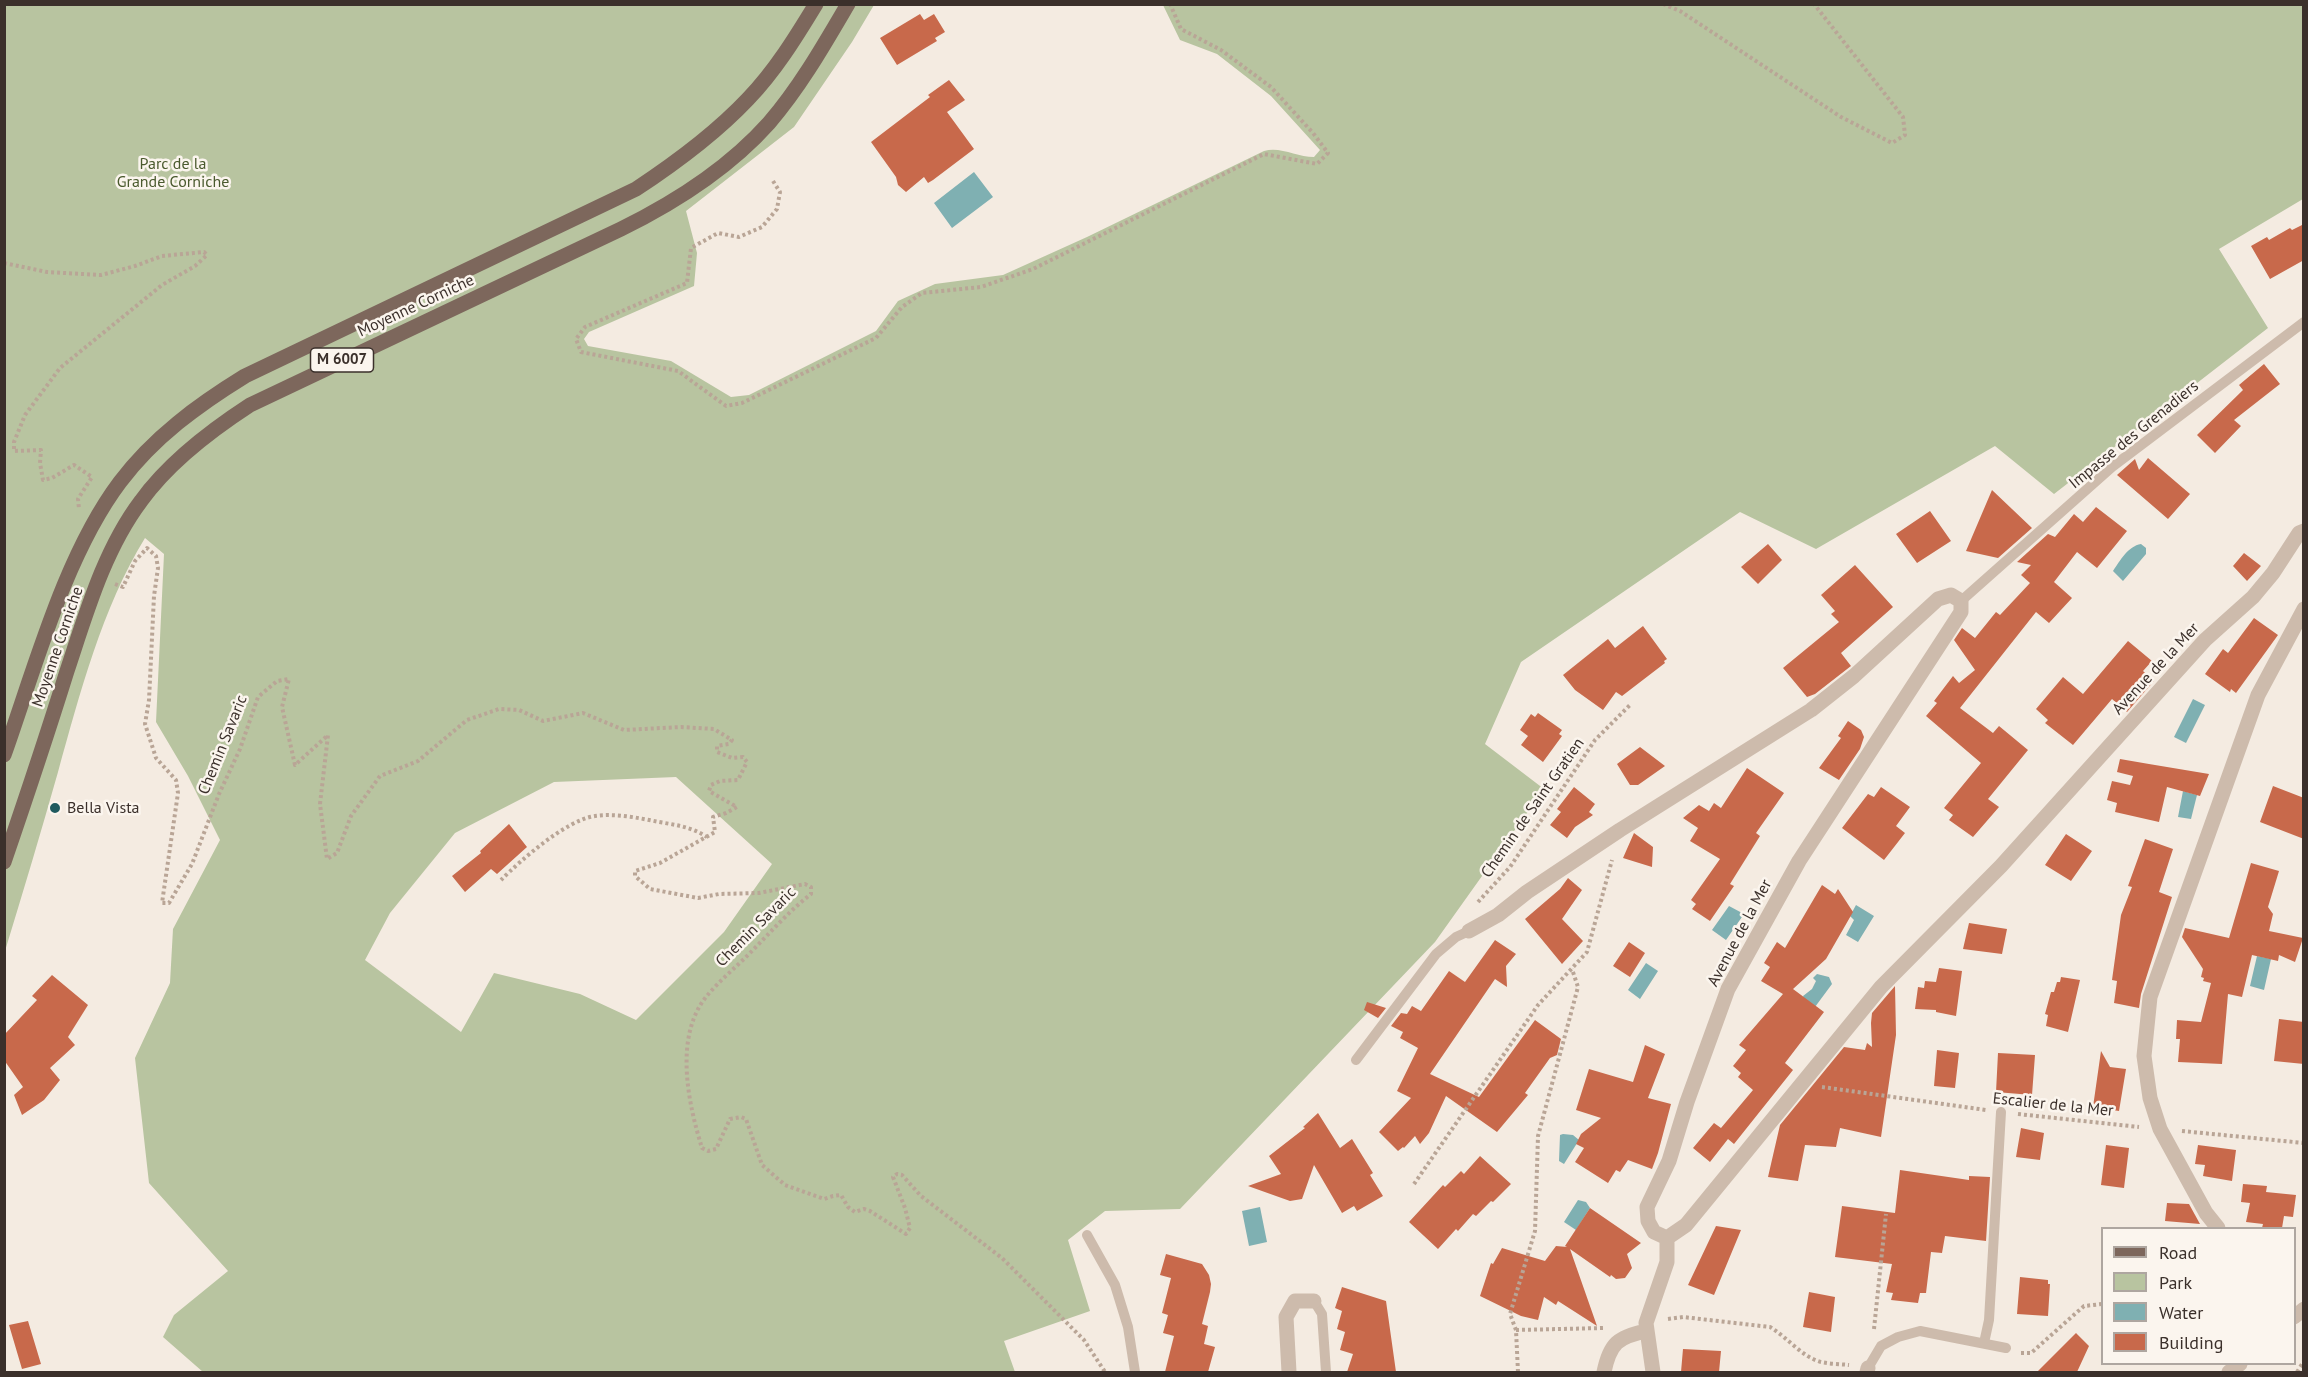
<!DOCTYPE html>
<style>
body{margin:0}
#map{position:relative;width:2308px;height:1377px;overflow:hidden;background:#f4ebe1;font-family:"PT Sans",sans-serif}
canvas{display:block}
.frame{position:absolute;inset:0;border:6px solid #3b302b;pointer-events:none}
.legend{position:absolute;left:2101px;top:1227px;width:195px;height:138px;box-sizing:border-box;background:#fbf5ee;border:2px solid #aea6a0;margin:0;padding:8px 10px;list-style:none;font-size:18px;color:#3b302b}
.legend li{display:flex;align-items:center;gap:12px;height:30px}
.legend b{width:30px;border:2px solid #aea6a0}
</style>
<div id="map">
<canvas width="2308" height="1377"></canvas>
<div class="frame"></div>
<ul class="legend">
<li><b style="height:8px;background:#7d675c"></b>Road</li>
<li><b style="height:16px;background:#b8c4a0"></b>Park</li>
<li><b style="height:16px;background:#7fb0b2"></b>Water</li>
<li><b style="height:16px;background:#c8694b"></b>Building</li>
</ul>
</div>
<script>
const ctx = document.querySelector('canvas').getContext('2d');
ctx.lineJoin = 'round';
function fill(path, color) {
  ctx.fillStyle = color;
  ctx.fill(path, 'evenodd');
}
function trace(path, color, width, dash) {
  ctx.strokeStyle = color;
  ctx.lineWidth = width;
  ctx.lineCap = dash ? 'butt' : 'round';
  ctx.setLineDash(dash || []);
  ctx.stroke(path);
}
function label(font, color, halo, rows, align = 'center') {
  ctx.font = font + ' "PT Sans",sans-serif';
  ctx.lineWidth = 5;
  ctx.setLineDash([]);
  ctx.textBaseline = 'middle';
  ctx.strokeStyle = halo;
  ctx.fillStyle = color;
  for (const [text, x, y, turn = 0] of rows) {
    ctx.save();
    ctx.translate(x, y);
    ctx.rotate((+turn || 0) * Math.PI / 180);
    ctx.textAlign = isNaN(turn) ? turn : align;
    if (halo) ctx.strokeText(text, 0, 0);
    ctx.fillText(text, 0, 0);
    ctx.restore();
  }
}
const green = new Path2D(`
 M5 5H874L852 42 794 127 686 211 697 253 694 286 589 332 584 339 588 346 671 361 731 397 749 395 876 331 898 301 935 284 1003 275 1087 237 1264 151C1280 146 1297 157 1314 157L1320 150 1271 96 1217 54 1180 40 1163 5H2303V199L2219 249 2268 328 2054 494 1995 446 1816 549 1740 512 1521 662 1485 744 1544 789 1435 942 1180 1209 1105 1211 1068 1240 1090 1311 1004 1341 1015 1372H203L163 1337 174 1315 228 1271 149 1183 135 1058 170 983 173 929 220 840 188 776 156 722 164 554 145 538C102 608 80 693 58 772 41 832 23 892 5 951ZM676 777 772 864 724 932 636 1020 580 994 494 973 461 1032 365 960 390 913 455 833 554 782Z`);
const water = new Path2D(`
 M974 172 993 197 952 228 934 203Z
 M2141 544 2146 548V554L2123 581 2113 571C2120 561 2128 546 2141 544Z
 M2193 699 2205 705 2186 743 2174 737Z
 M2183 791 2197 795 2191 819 2178 817Z
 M1856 905 1874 916 1858 942 1846 935 1854 920 1850 916Z
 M1729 906 1744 914 1726 940 1712 930Z
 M2257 956 2271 959 2264 990 2250 986Z
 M1646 963 1658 971 1640 999 1628 990Z
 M1817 974 1829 977 1832 984 1815 1007 1805 1003 1803 996 1812 989 1816 981 1813 978Z
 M1563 1134 1573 1135 1579 1140 1564 1164 1559 1161 1560 1135Z
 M1578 1200 1586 1202 1590 1208 1576 1230 1564 1222Z
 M1260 1207 1267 1242 1249 1246 1242 1211Z`);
const building = new Path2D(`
 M920 14 924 20 934 14 945 32 935 38 937 41 897 65 880 38Z
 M949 80 965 100 947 112 974 149 933 180 928 183 924 177 906 192 898 185 896 177 871 142 930 97 928 95Z
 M2304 224V260L2270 279 2251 246 2267 237 2269 240 2290 228 2292 230Z
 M2264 364 2280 384 2234 420 2241 426 2215 453 2197 435 2243 390 2239 385Z
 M2148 458 2190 494 2168 519 2117 475 2135 459 2139 470Z
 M1992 490 2032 528 1998 558 1966 551Z
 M2096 507 2127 531 2097 568 2077 552 2054 582 2072 598 2049 623 2036 612 1960 708 1993 733 1999 726 2028 750 1988 799 1999 807 1973 837 1949 820 1953 815 1944 808 1981 763 1926 716 1937 703 1934 701 1953 676 1959 683 1975 670 1954 640 1962 628 1975 638 1996 612 2000 615 2030 583 2021 575 2031 565 2017 562 2048 534 2055 537 2074 514 2083 522Z
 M1930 511 1951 541 1917 563 1896 534Z
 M1768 544 1782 560 1758 584 1741 567Z
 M2244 553 2261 566 2247 581 2233 566Z
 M1855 565 1893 607 1841 653 1851 666 1815 694 1807 697 1783 668 1839 622 1831 614 1835 611 1821 595Z
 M2254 618 2278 635 2236 693 2231 689 2230 692 2205 674 2223 649 2228 653Z
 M1643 626 1667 659 1664 661 1665 663 1622 696 1616 692 1603 710 1575 690 1563 675 1608 639 1615 648Z
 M2128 641 2152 661 2143 671 2154 681 2127 712 2112 699 2073 745 2045 723 2048 720 2036 709 2063 677 2083 694Z
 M1538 713 1562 730 1559 734 1562 736 1543 762 1521 745 1528 736 1520 730 1531 714 1535 717Z
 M1848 721 1861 730 1864 737 1860 749 1839 780 1819 768 1841 738 1838 736Z
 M1640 747 1665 766 1638 785H1630L1617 764Z
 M2120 759 2149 764 2209 774 2200 796 2167 787 2159 822 2115 812 2117 803 2107 800 2112 781 2130 785 2133 776 2117 772Z
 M1747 768 1784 793 1756 833 1760 836 1730 884 1734 886 1710 921 1692 909 1696 904 1691 900 1720 859 1690 841 1698 828 1683 818 1699 805 1709 811 1714 803 1721 808Z
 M2273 786 2304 798V839L2260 822Z
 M1574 787 1595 804 1589 812 1593 815 1575 827 1567 838 1550 825 1561 812 1557 809Z
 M1881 787 1910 807 1896 826 1905 833 1884 860 1842 828 1868 794 1874 797Z
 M509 824 527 847 497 874 491 869 465 892 452 876 481 853 480 851Z
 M1634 833 1653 847 1652 867 1623 858Z
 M2066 834 2092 851 2071 881 2045 865Z
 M2145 839 2173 849 2159 892 2172 897 2141 994 2139 1008 2114 1003 2117 981 2112 980 2121 915 2132 887 2128 886Z
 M2251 863 2279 871 2268 907 2273 914 2269 931 2303 938 2295 962 2279 955 2278 961 2252 955 2242 997 2228 994 2222 1064 2178 1062 2180 1039H2176L2177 1020 2201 1022 2211 983 2203 981 2204 978 2201 977 2203 969 2182 937 2185 928 2229 938Z
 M1568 878 1582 890 1562 919 1583 941 1562 964 1525 919 1560 889Z
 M1822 885 1835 894 1838 889 1853 912 1826 959 1793 989 1824 1012 1785 1063 1793 1070 1734 1144 1728 1139 1710 1162 1693 1148 1714 1123 1721 1128 1753 1090 1738 1077 1741 1073 1733 1066 1746 1050 1739 1045 1783 994 1761 981 1770 967 1764 963 1777 942 1785 948Z
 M1969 923 2007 929 2002 954 1963 949Z
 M1495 940 1516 954 1506 966 1507 987 1495 979 1430 1074 1479 1097 1535 1020 1561 1039 1557 1055 1550 1058 1525 1093 1528 1095 1497 1132 1446 1096 1429 1133 1420 1144 1415 1136 1404 1148 1403 1147 1398 1151 1379 1132 1411 1098 1397 1091 1418 1048 1400 1038 1403 1032 1391 1026 1401 1013 1407 1014 1412 1006 1421 1011 1449 971 1465 982Z
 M1629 942 1645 953 1630 977 1613 966Z
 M1939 968 1962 971 1956 1016 1936 1012V1010L1915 1009 1918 987 1924 988 1925 981 1936 982Z
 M52 975 88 1005 68 1037 75 1045 50 1068 60 1080 44 1100 22 1115 14 1095 23 1087 4 1060V1035L37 1000 32 996Z
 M2061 977 2080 980 2068 1032 2046 1026 2048 1015 2045 1014 2051 992H2054L2057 982H2060Z
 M1895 986 1896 1035 1881 1137 1840 1128 1836 1147 1805 1145 1798 1181 1768 1177 1780 1125 1844 1047 1865 1050 1867 1043 1872 1047 1871 1023 1872 1013Z
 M1367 1002 1386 1008 1378 1018 1364 1010Z
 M2279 1019 2304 1022V1064L2274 1061Z
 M1645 1045 1665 1054 1648 1098 1671 1104 1658 1153 1652 1169 1628 1160 1620 1172 1616 1170 1608 1183 1575 1162 1584 1148 1576 1144 1581 1134 1601 1118 1576 1110 1589 1069 1633 1082Z
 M1937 1050 1959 1053 1955 1088 1934 1086Z
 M2101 1051 2110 1067 2126 1069 2119 1111 2093 1107Z
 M1998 1053 2035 1055 2032 1095 1996 1092Z
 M1318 1113 1340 1148 1352 1139 1373 1173 1370 1175 1383 1196 1357 1211 1354 1206 1342 1213 1314 1165 1302 1199 1290 1201 1248 1186 1281 1174 1269 1156 1305 1128 1303 1127Z
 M2021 1128 2044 1133 2040 1160 2016 1157Z
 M2106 1145 2129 1148 2124 1188 2101 1185Z
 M2198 1145 2236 1150 2232 1181 2203 1176 2205 1165 2195 1164Z
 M1480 1156 1511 1184 1493 1202 1491 1201 1476 1216 1473 1214 1458 1231 1456 1229 1438 1249 1409 1222 1443 1185 1445 1187 1461 1171 1464 1174Z
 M1900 1170 1969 1180V1176L1990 1177 1986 1241 1945 1236 1942 1253 1931 1252 1926 1293H1920L1918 1303 1891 1300 1893 1293 1886 1292 1892 1264 1835 1257 1842 1206 1895 1213Z
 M2243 1184 2267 1186 2266 1192 2296 1195 2293 1217 2284 1216 2282 1228H2262L2263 1224 2246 1222 2250 1203 2241 1202Z
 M2167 1203 2189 1204 2200 1224 2165 1221Z
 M1590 1208 1641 1243 1627 1254 1632 1268 1625 1278 1616 1279 1611 1275 1610 1277 1570 1249 1597 1326 1558 1301 1556 1305 1544 1297 1538 1320 1521 1316 1480 1296 1491 1263 1493 1264 1502 1248 1545 1261 1556 1246 1567 1247 1565 1246Z
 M1716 1226 1741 1230 1714 1295 1688 1285Z
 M1166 1254 1202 1264 1209 1275 1211 1284 1210 1292 1202 1324 1208 1326 1204 1344 1215 1347 1208 1372H1165L1174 1336 1163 1333 1168 1315 1162 1313 1171 1278 1160 1275Z
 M2020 1277 2048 1280V1284H2050L2048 1316 2017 1314Z
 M1342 1287 1386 1301 1396 1372H1347L1353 1354 1340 1350 1345 1332 1337 1329 1342 1311 1335 1308Z
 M1809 1292 1835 1297 1831 1332 1803 1327Z
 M28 1321 41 1364 22 1369 9 1325Z
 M2076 1333 2089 1346 2077 1372H2037Z
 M1683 1349 1721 1351 1719 1372H1681Z`);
const path = new Path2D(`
 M1663 4 1680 11 1841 117 1892 143 1905 135 1903 117 1814 4
 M773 181 780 192 777 209 762 227 739 237 718 233 691 248 687 283 585 327 576 339 581 352 678 371 726 406 742 403 876 338 902 307 922 293 981 287 1033 269 1264 154 1317 164 1328 153 1313 133 1271 87 1221 50 1181 29 1170 4
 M4 263 47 272 101 275 135 266 162 256 204 252 207 255 195 266 162 285 60 368 25 415 14 442V451L41 450 40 463 43 480 52 478 74 465 92 477 78 499 79 509
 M115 584 123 587 135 561 147 548 156 556 158 568 154 596 149 700 145 724 156 758 176 780 178 793 162 903H169L192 864 219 794 240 749 258 697 277 681 289 679 282 707 295 765 328 735 320 804 327 859 337 853 351 816 380 776 418 761 467 720 499 709 519 710 543 721 583 713 624 730 681 727 714 729 732 740 729 744 717 746V752L732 758 743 757 747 762 738 780 720 781 711 785 709 791 737 807 726 813 713 817 715 832 660 863 635 871V876L650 889 698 898 719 894 759 893 805 884 811 887V894C788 912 769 934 748 955 735 968 718 982 706 997 674 1037 688 1103 702 1148L708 1151 716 1149 730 1119 741 1117 746 1119 762 1165 785 1185 824 1199 833 1196 841 1195 848 1207 855 1212 864 1209 870 1211 906 1234 910 1228 905 1208 893 1177 897 1174 902 1175 921 1196 1002 1258 1084 1340 1105 1372
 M501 880C521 860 566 820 595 816 616 813 639 818 659 822 676 825 692 827 707 837
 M1478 902 1510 867 1595 740 1631 704
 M1822 1087 1986 1110
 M2018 1114 2139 1127
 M2182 1131 2304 1143
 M1414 1184 1538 1005 1587 952 1612 860
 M1668 1319 1683 1317 1770 1327C1787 1337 1802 1357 1821 1362 1830 1364 1840 1364 1849 1365
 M1874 1329 1886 1214
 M1516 1330 1604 1328
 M2021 1353H2031L2084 1306 2102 1304
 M1518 1372 1516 1330 1510 1314 1535 1231 1538 1136 1578 987 1572 969
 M2297 1372 2304 1361`);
const service = new Path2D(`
 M1961 601 2112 467 2304 322
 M1356 1060 1436 954 1456 937 1469 931
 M1087 1235 1115 1285 1128 1327 1135 1372
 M1314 1301 1322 1314 1326 1372
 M1984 1343 1989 1320 2001 1112
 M1868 1368 1881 1346 1898 1337 1920 1331 2006 1348`);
const minor = new Path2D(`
 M1469 931 1498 915 1527 892 1620 830 1811 710 1854 676 1938 599 1951 595 1961 601V612L1799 861 1728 989 1687 1102 1669 1161 1647 1207 1648 1221 1654 1232 1667 1238 1686 1225 1881 987 2001 866 2205 640 2253 597 2273 573 2299 533 2304 531
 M2218 1228 2206 1213 2160 1129 2150 1098 2144 1056 2150 997 2258 695 2304 609
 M2294 1317 2304 1309
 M1289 1372 1286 1317 1295 1301H1314
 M1604 1372C1610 1343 1618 1337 1646 1331
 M1653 1372 1646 1323 1667 1262V1238
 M1867 1372 1868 1368
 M2229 1372 2240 1364`);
const primary = new Path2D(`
 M4 755C35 668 65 555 120 482 154 437 198 405 245 376L636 189C677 162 715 134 748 99 775 71 796 37 816 4
 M4 862C26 798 47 735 67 671 86 614 104 550 141 501 169 462 210 431 250 405L621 229C676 202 728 169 769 123 800 87 824 45 848 4`);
const markers = [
 [55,808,6,"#1f5a5e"]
];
const shields = [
 [342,360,63]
];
const shieldNames = [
 ["M 6007",342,360]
];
const parkNames = [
 ["Parc de la",173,164],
 ["Grande Corniche",173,182]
];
const streetNames = [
 ["Moyenne Corniche",416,306,-25],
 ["Impasse des Grenadiers",2134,435,-39],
 ["Moyenne Corniche",58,647,-71],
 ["Avenue de la Mer",2156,669,-47],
 ["Chemin Savaric",223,745,-68],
 ["Chemin de Saint Gratien",1533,808,-55],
 ["Chemin Savaric",756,927,-45],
 ["Avenue de la Mer",1740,933,-62],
 ["Escalier de la Mer",2053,1105,6]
];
const poiNames = [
 ["Bella Vista",67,808]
];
fill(green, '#b8c4a0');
fill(water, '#7fb0b2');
fill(building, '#c8694b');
trace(path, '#b9a596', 4, [3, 3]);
trace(service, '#cdbbac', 10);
trace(minor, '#cdbbac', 15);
trace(primary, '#7d675c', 15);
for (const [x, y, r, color] of markers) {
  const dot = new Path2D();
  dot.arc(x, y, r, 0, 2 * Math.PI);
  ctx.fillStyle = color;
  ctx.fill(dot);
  trace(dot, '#fbf5ee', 2);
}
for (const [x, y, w] of shields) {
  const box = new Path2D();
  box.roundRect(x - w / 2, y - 12, w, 24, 4.5);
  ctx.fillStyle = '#fbf5ee';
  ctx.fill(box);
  trace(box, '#3b302b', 1.5);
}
label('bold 15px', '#3b302b', null, shieldNames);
label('16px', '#4a5a2e', '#fbf5ee', parkNames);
label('16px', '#3b302b', '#fbf5ee', streetNames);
label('16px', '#3b302b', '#fbf5ee', poiNames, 'left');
</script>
